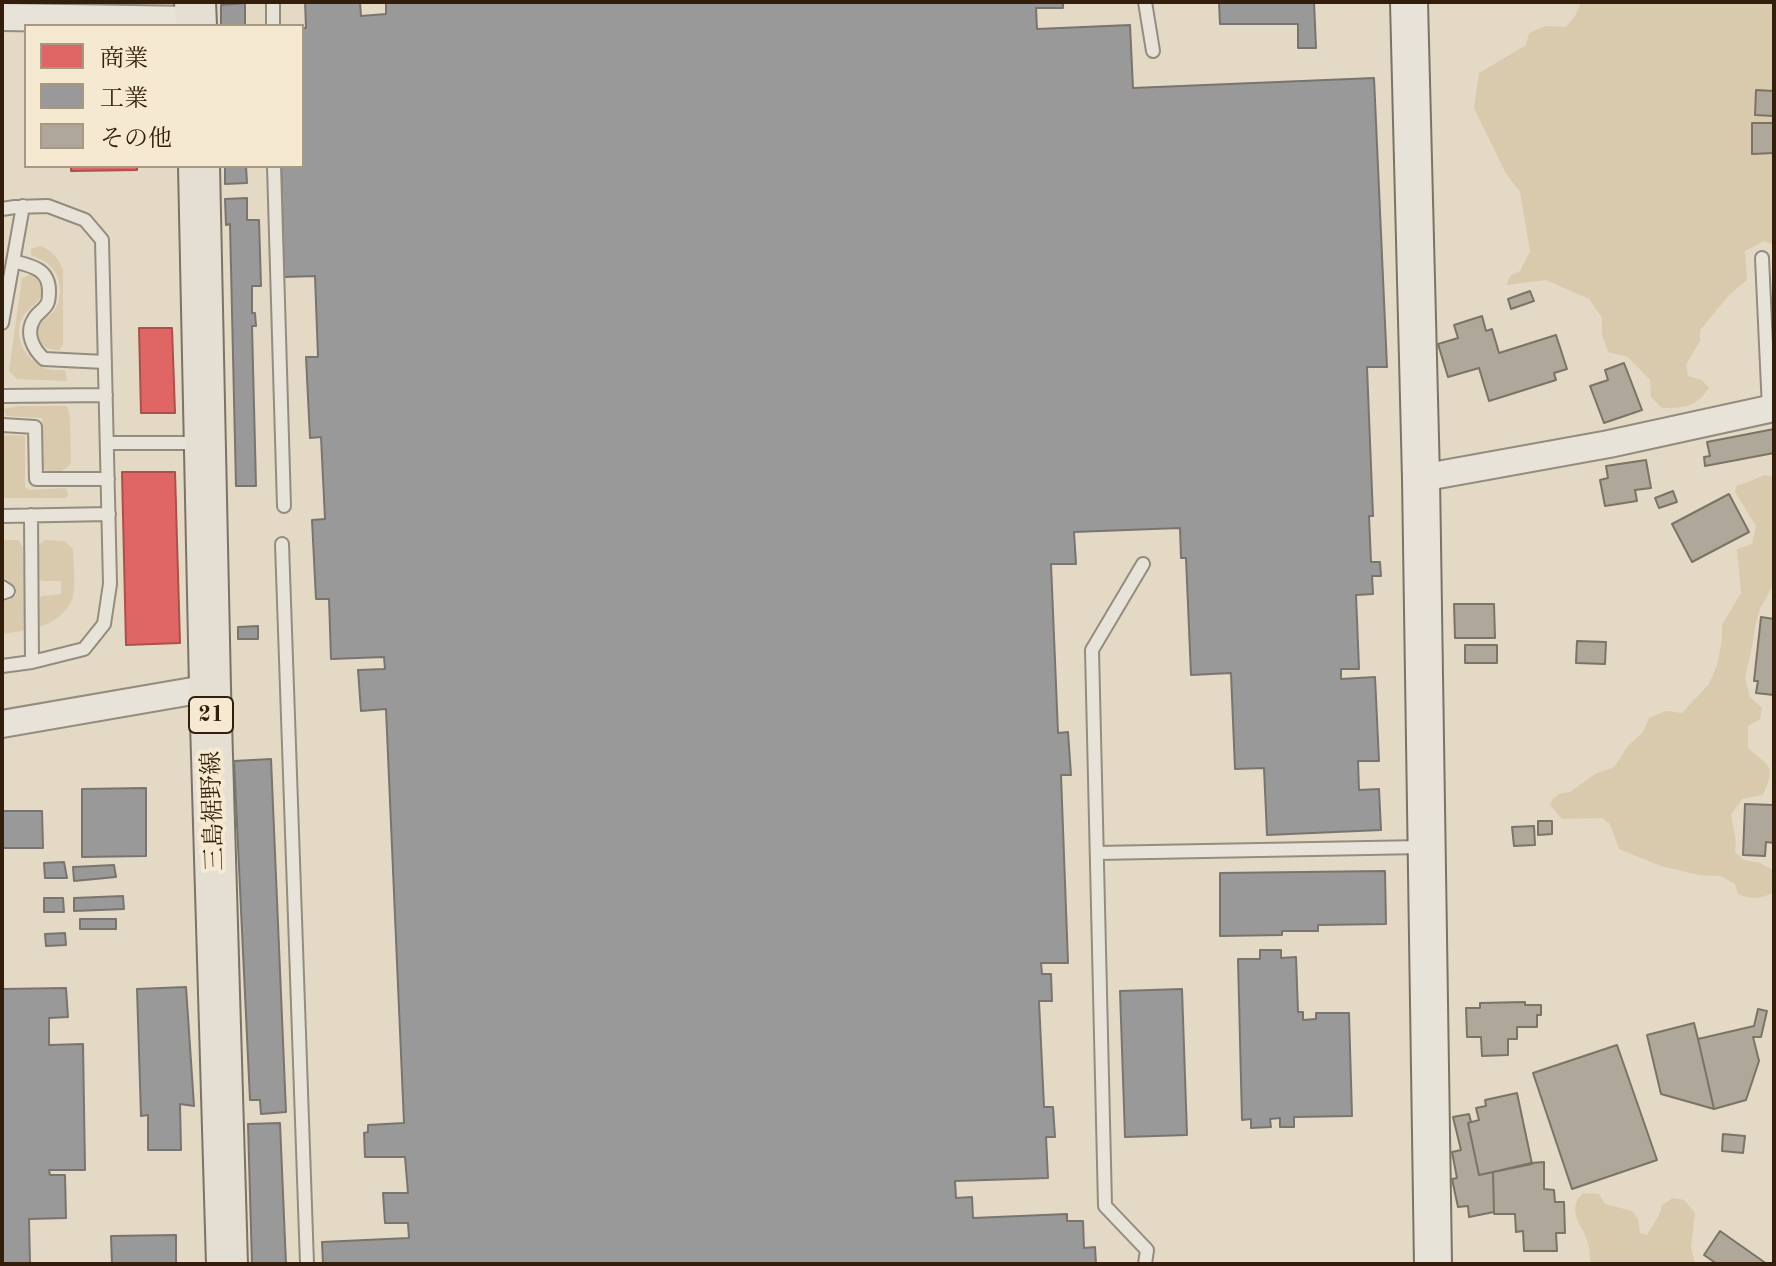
<!DOCTYPE html>
<meta charset="utf-8">
<style>
body{margin:0}
#map{position:relative;width:1776px;height:1266px;overflow:hidden;background:#e3d9c5;font-family:"Old Standard TT","Noto Serif JP",serif}
canvas{display:block}
.frame{position:absolute;inset:0;border:4px solid #331e0b;pointer-events:none}
.legend{position:absolute;left:24px;top:24px;width:280px;height:144px;box-sizing:border-box;background:#f5e9d1;border:2px solid #a79882;margin:0;padding:10px 14px;list-style:none;font-size:24px;color:#331e0b}
.legend li{display:flex;align-items:center;gap:16px;height:40px}
.legend b{width:40px;border:2px solid #a79882}
</style>
<div id="map">
<canvas width="1776" height="1266"></canvas>
<div class="frame"></div>
<ul class="legend">
<li><b style="height:22px;background:#e06666"></b>商業</li>
<li><b style="height:22px;background:#999"></b>工業</li>
<li><b style="height:22px;background:#afa799"></b>その他</li>
</ul>
</div>
<script>
const ctx = document.querySelector('canvas').getContext('2d');
ctx.lineJoin = 'round';
function fill(path, color) {
  ctx.fillStyle = color;
  ctx.fill(path, 'evenodd');
}
function trace(path, color, width, dash) {
  ctx.strokeStyle = color;
  ctx.lineWidth = width;
  ctx.lineCap = dash ? 'butt' : 'round';
  ctx.setLineDash(dash || []);
  ctx.stroke(path);
}
function label(font, color, halo, rows, align = 'center') {
  ctx.font = font + ' "Old Standard TT","Noto Serif JP",serif';
  ctx.lineWidth = 8;
  ctx.setLineDash([]);
  ctx.textBaseline = 'middle';
  ctx.strokeStyle = halo;
  ctx.fillStyle = color;
  for (const [text, x, y, turn = 0] of rows) {
    ctx.save();
    ctx.translate(x, y);
    ctx.rotate((+turn || 0) * Math.PI / 180);
    ctx.textAlign = isNaN(turn) ? turn : align;
    if (halo) ctx.strokeText(text, 0, 0);
    ctx.fillText(text, 0, 0);
    ctx.restore();
  }
}
const green = new Path2D(`
 M1581 2H1774V245L1764 241 1745 251 1747 280 1729 295 1700 330V341L1686 365 1688 376 1702 380 1709 388C1696 407 1684 408 1662 408L1651 397 1650 380 1628 357 1608 352 1602 335V318L1589 299 1546 280 1506 285 1511 275 1520 271 1530 251 1520 192 1505 172 1474 108 1479 73 1526 45 1529 33 1546 26 1566 27 1575 16Z
 M41 246C53 252 59 258 63 271V344L60 350C42 350 38 343 38 326 42 321 48 317 53 312 64 299 62 275 48 264 44 260 36 258 31 255V249Z
 M29 275 35 276C39 281 42 287 42 293 40 304 27 308 22 318 13 336 24 357 41 366 48 371 57 370 65 370L67 381 17 379 9 371 22 278Z
 M18 406H67L70 418 71 463C64 472 53 476 42 468V418L6 416 4 409Z
 M11 435 25 436V487L29 490 65 488 67 491 68 496 65 498H2V436Z
 M1765 475 1774 477V584L1760 609 1756 622 1752 647 1745 678 1750 697 1762 708 1760 719 1748 726V748C1771 769 1776 764 1763 795L1742 799 1731 815 1736 841 1735 852 1744 860 1760 863 1774 871V892C1761 899 1753 900 1738 894L1735 884 1721 876 1699 875 1661 866 1619 849 1610 824 1602 818 1562 819 1550 805 1553 799 1559 794 1570 792 1595 774 1614 767 1628 746 1643 732 1649 718 1666 711 1682 713 1709 684 1717 665 1722 640V625L1741 593 1737 549 1752 544 1756 526 1735 492 1737 485C1747 484 1755 478 1765 475Z
 M2 540H18L23 547 26 628 22 631 2 634V602L16 596V588L2 576Z
 M45 540 64 541 73 549C73 563 76 582 73 596 70 610 53 624 40 626V598L42 596 61 594V581H42L39 579 38 545Z
 M1583 1193 1599 1194 1605 1204 1632 1211 1638 1219 1640 1233 1647 1235 1659 1215 1662 1205 1673 1198 1684 1200 1695 1213 1691 1247 1695 1264H1590C1590 1257 1590 1250 1588 1243 1583 1226 1565 1211 1583 1193Z`);
const shops = new Path2D(`
 M71 166H137V170L71 171Z
 M139 328H172L175 413H141Z
 M122 472H175L180 643 126 645Z`);
const industry = new Path2D(`
 M305 2H360L361 16 386 14V2H1063V8H1036L1037 29 1130 25 1133 88 1374 78 1387 367H1367L1373 516H1369L1371 562H1380L1381 576H1372L1373 594 1356 595 1359 669H1341V679L1375 677 1379 761H1358L1359 790 1379 789 1381 830 1267 835 1264 768 1235 769 1231 673 1191 675 1186 558H1181L1180 528 1074 532 1076 564H1051L1058 733 1068 732 1071 775H1061L1068 963H1041L1042 974H1051L1052 1001H1039L1044 1107H1053L1055 1137H1046L1048 1178 955 1181 956 1198 972 1197 973 1218 1067 1214V1221H1083L1084 1248 1095 1247 1096 1264H323L322 1242 409 1238 408 1223H385L383 1193H408L405 1157H365L364 1133 368 1132V1125L404 1123 386 709 361 711 358 670 385 669 384 657 331 659 329 599H316L312 520 325 519 321 437 310 438 306 357H318L315 276 284 277 281 166H302V28H306Z
 M1219 2H1314L1316 48H1298V24H1220Z
 M245 3V26H221V5Z
 M225 166H246L247 183 225 184Z
 M247 198V220H259L261 286H252V313H255L256 326H252L256 486H236L230 224 226 225 225 199Z
 M258 626V639H238V627Z
 M271 759 286 1112 261 1114 260 1100H250L234 761Z
 M146 788V856L82 857V789Z
 M2 811H42L43 848H2Z
 M64 862 67 878H45L44 863Z
 M114 865 116 877 74 881 73 867Z
 M1385 871 1386 924 1318 925V931H1282V935L1220 936V873Z
 M123 896 124 909 74 911V898Z
 M44 898H63L64 912H44Z
 M80 919H116V929H80Z
 M65 933 66 945 46 946 45 934Z
 M1260 950H1281V958L1296 957 1298 1012H1303V1020L1316 1019V1013H1349L1352 1116 1294 1117V1127H1280V1118L1270 1119 1271 1127 1251 1128V1119L1242 1120 1238 959H1260Z
 M186 987 194 1106 180 1104 181 1150H148V1115L141 1116 137 989Z
 M66 988 68 1017 49 1018V1045L83 1044 85 1170H49L50 1175H65L66 1218 29 1219 30 1264H2V989Z
 M1182 989 1187 1135 1125 1137 1120 991Z
 M280 1123 286 1264H252L248 1124Z
 M176 1235V1264H112L111 1236Z`);
const building = new Path2D(`
 M1756 90 1774 91V116L1755 115Z
 M1752 123H1774V153L1752 154Z
 M1530 291 1534 301 1511 309 1508 299Z
 M1482 316 1486 331 1492 329 1499 353 1556 335 1567 369 1554 373 1556 380 1489 401 1479 368 1448 377 1438 344 1458 338 1454 325Z
 M1624 363 1642 410 1604 423 1590 386 1608 380 1605 370Z
 M1774 429V453L1705 466 1704 457 1710 456 1707 442Z
 M1646 460 1651 488 1635 490 1637 501 1605 506 1600 480 1608 478 1606 466Z
 M1673 491 1677 502 1659 508 1655 498Z
 M1729 494 1749 532 1692 562 1672 524Z
 M1454 604H1494L1495 638H1455Z
 M1761 617 1774 619V695L1756 693 1758 681H1754Z
 M1577 641 1606 642 1605 664 1576 663Z
 M1465 645H1497V663H1465Z
 M1745 804 1774 805V843L1766 842 1765 856 1743 855Z
 M1538 821H1552V834L1538 835Z
 M1534 826 1535 845 1514 846 1512 827Z
 M1525 1002V1005H1541V1015H1537V1027H1517V1039H1508V1055L1482 1056 1481 1037H1467L1466 1008H1480V1003Z
 M1758 1009 1767 1011 1761 1037H1753L1759 1061 1746 1100 1714 1109 1698 1039 1754 1026Z
 M1694 1023 1698 1039 1714 1109 1661 1094 1647 1035Z
 M1617 1045 1657 1160 1572 1189 1533 1073Z
 M1517 1093 1532 1164 1479 1175 1468 1123 1479 1120 1476 1108 1486 1106 1485 1100Z
 M1469 1114 1471 1122 1468 1123 1479 1175 1493 1172 1494 1212 1469 1217 1468 1206 1458 1207 1452 1179 1457 1178 1452 1152 1461 1150 1453 1117Z
 M1723 1134 1745 1136 1743 1153 1722 1151Z
 M1544 1162V1189L1554 1190 1555 1202H1564L1565 1233H1556L1557 1251H1524L1523 1231 1516 1232 1515 1214H1494L1493 1172 1531 1163Z
 M1720 1231 1767 1264H1717L1704 1255Z`);
const lane = new Path2D(`
 M1145 2 1153 51
 M273 26V2
 M274 166 284 506
 M2 209 15 207 48 206 85 220 102 240 110 584 104 624 84 649 32 662 2 666
 M1762 258 1769 409
 M13 261C32 266 49 269 49 291 49 295 49 301 47 304 44 310 37 313 34 319 25 333 33 349 44 359L105 362
 M2 323 23 206
 M2 396 106 395
 M2 425 35 427 36 479H108
 M107 443H200
 M31 515 32 662
 M2 516 109 514
 M282 544 307 1264
 M1143 564 1092 650 1105 1206 1147 1250 1145 1264
 M2 587 8 591 2 593
 M1097 853 1422 847`);
const street = new Path2D(`
 M2 17 196 20
 M1421 478 1609 444 1774 408
 M2 724 210 688`);
const secondary = new Path2D(`
 M1409 2 1421 478 1433 1264`);
const primary = new Path2D(`
 M195 2 196 26
 M199 166 210 688 227 1264`);
const shields = [
 [211,715,44]
];
const shieldNames = [
 ["21",211,715]
];
const streetNames = [
 ["三島裾野線",214,811,-92]
];
fill(green, '#d9caae');
fill(shops, '#e06666');
trace(shops, '#ac504b', 2);
fill(industry, '#999');
trace(industry, '#7a746e', 2);
fill(building, '#afa799');
trace(building, '#7b7366', 2);
trace(lane, '#948c7e', 16);
trace(street, '#948c7e', 30);
trace(secondary, '#7b7366', 40);
trace(primary, '#7b7366', 44);
trace(lane, '#e8e3d9', 12);
trace(street, '#e8e3d9', 26);
trace(secondary, '#e8e3d9', 36);
trace(primary, '#e5ded3', 40);
for (const [x, y, w] of shields) {
  const box = new Path2D();
  box.roundRect(x - w / 2, y - 18, w, 36, 6);
  ctx.fillStyle = '#f5e9d1';
  ctx.fill(box);
  trace(box, '#331e0b', 2);
}
label('bold 22px', '#331e0b', null, shieldNames);
label('24px', '#331e0b', '#f5e9d1', streetNames);
</script>
